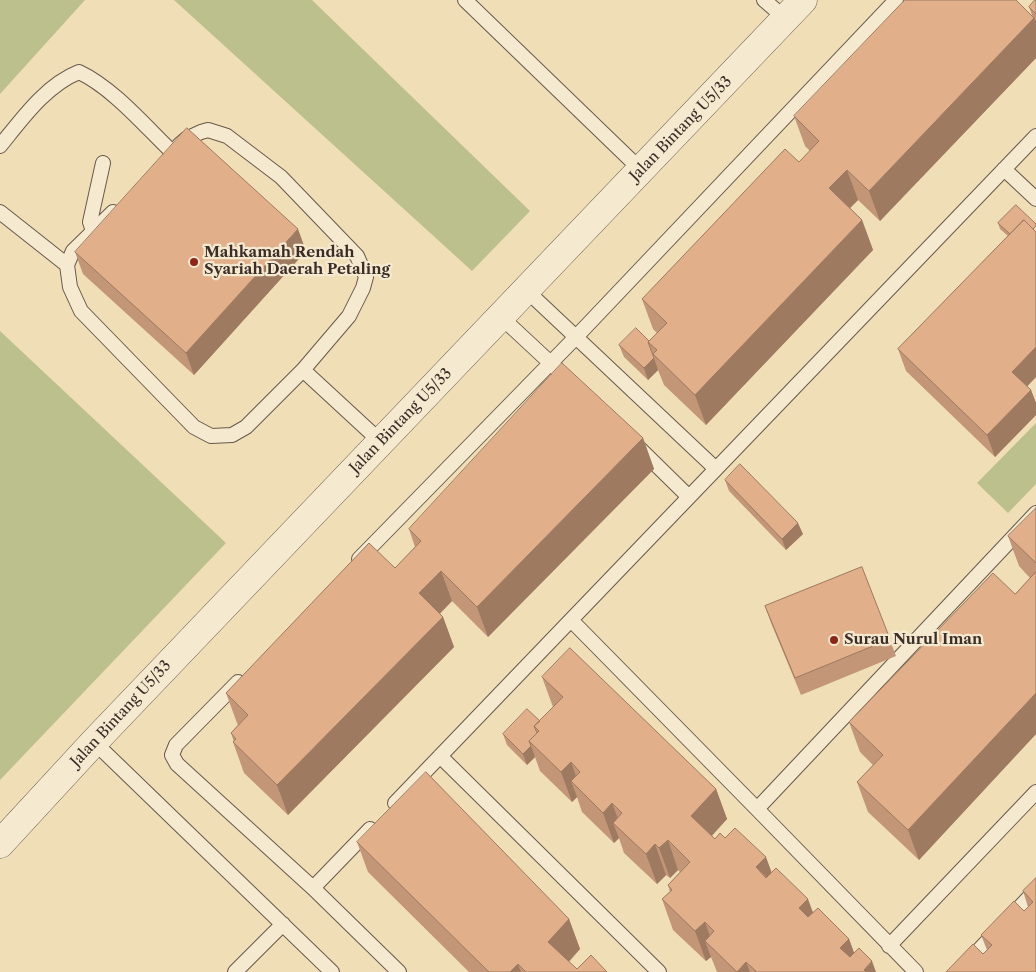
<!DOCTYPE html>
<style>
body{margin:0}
canvas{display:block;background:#f0deb7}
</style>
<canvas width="1036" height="972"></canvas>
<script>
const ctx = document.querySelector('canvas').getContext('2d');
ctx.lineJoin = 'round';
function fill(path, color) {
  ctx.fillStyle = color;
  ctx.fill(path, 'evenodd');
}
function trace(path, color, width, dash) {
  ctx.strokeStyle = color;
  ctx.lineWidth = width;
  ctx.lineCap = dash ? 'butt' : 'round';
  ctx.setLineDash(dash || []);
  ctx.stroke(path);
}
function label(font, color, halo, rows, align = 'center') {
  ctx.font = font + ' "Libre Caslon Text",serif';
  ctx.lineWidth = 4.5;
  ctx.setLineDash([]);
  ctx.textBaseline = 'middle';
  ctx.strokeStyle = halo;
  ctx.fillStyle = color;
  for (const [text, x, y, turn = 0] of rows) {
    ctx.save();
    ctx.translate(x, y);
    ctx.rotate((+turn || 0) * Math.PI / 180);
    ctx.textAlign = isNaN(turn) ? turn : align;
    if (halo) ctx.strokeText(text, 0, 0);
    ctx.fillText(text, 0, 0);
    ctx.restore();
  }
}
const green = new Path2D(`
 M0 0H85L0 94Z
 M174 0H312L530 211 472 271Z
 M0 331 226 543 0 780Z
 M1036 423V484L1008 513 977 483Z`);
const service = new Path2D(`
 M465 0 641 170
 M764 0 786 19
 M179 145 186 139 201 132 208 130 227 136 281 177 357 256 366 277 363 288 349 316 303 370
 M0 146C22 119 46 85 79 72 113 88 145 126 172 152
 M1004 169 1036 199
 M0 212 67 265
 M113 212 73 251 67 265 70 287 81 311 194 427 211 436 232 435 246 427 303 370 381 442
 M93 231 90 222 103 163
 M526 290 716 469
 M501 317 558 370
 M638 447 689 497
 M359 559 576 337 896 0
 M571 620 757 809 916 972
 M238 682 176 745 172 755 177 764 313 888 399 972
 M94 742 332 972
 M440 756 659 972
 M395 803 1036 136
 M757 809 1036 513
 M313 888 370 829
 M889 946 1036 792
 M235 972 283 924
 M958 972 1036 890`);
const minor = new Path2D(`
 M0 844 94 742 803 0`);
const wall = new Path2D(`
 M1036 0V58L880 221 858 200 850 208 862 220 873 250 706 425 664 385 658 370 648 380 624 357 619 345 649 341 657 333 653 329 642 299 799 162 810 151 805 146 794 116 1032 15 1029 7Z
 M1016 205 1036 377 1027 386 1031 390 1036 403V415L995 457 906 371 898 349 1008 236 1000 229 998 223Z
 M306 251 194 375 83 274 75 252Z
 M643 438 654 469 488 637 452 601 440 614 443 617 454 647 288 815 244 773 233 742H234L231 733 238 725 237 723 226 693 395 568 415 547 409 529Z
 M725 480 803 534 786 550 729 491Z
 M1036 508V734L919 860 868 812 857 782 873 765 860 752 849 722 1015 594 1030 578 1019 566 1008 536Z
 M862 567 896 656 801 695 771 623 765 606Z
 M542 677 716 789 727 819 712 836 715 839 725 838 771 872 813 912 849 939 854 953 876 972H717L711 957 706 961 673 930 662 899 670 892 668 885 680 872 678 870 670 878 666 875 657 884 624 853 619 838 614 843 582 812 577 797 572 802 540 771 535 757 527 765 507 745 503 734 540 721 553 707Z
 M357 842 569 919 580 949 569 962 577 969 607 972H469L368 872Z
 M1036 878V972L983 954 987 950 981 935 1024 911 1028 907 1023 891Z`);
const shadedWall = new Path2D(`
 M1034 18 1036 22V58L880 221 869 191Z
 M847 170 858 200 840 218 829 188Z
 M862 220 873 250 706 425 695 395Z
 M298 229 306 251 194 375 186 353Z
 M1036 347V377L1020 394 1012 372Z
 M654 358 658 370 648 380 644 368Z
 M1031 390 1036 403V415L995 457 987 435Z
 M643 438 654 469 488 637 477 607Z
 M798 523 803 534 786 550 782 539Z
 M441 571 452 601 430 623 419 593Z
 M443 617 454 647 288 815 277 785Z
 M1036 693V734L919 860 908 830Z
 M531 746 535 757 527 765 523 754Z
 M571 762 581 791 571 781 577 797 572 802 561 772Z
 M716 789 727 819 702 846 691 816Z
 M612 803 623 832 613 823 619 838 614 843 603 813Z
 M668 840 678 870 670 878 659 848Z
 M655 844 666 875 657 884 646 854Z
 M766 857 777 887 756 867Z
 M808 899 819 929 799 908Z
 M569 919 580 949 559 972 548 942Z
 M705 922 715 951 705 941 711 957 706 961 695 931Z
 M849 939 860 969 840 948Z
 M872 961 876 972H864V970Z
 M746 962 750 972H737Z
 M518 964 521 972H510Z`);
const building = new Path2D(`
 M905 0H1016L1034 18 869 191 847 170 829 188 862 220 695 395 653 354 657 350 648 342 667 323 642 299 785 149 799 162 819 141 794 116Z
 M1035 0H1036V14L1029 7Z
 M187 128 298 229 186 353 75 252Z
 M1016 205 1036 224V226L1033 229 1024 220 1010 234 998 223Z
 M1024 220 1036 232V347L1012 372 1031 390 987 435 898 349Z
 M636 328 649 341 648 342 654 358 644 368 619 345Z
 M562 363 643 438 477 607 441 571 419 593 443 617 277 785 233 742 236 739 231 733 248 715 226 693 369 543 395 568 421 541 409 529Z
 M740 464 798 523 782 539 725 480Z
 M1036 508V563L1008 536Z
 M862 567 890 639 795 678 765 606Z
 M1036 572V693L908 830 857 782 883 755 849 722 993 573 1015 594Z
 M570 648 716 789 691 816 715 839 720 833 725 838 735 828 766 857 756 867 766 878 776 868 808 899 799 908 808 917 818 908 849 939 840 948 850 957 859 948 872 961 864 970 866 972H755L756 971 746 962 737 972 705 941 714 931 705 922 695 931 662 899 672 890 668 885 690 862 668 840 659 848 655 844 646 854 613 823 622 813 612 803 603 813 571 781 580 772 571 762 561 772 529 741 539 731 534 726 563 697 542 677Z
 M527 709 540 721 534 726 537 733 529 741 531 746 523 754 503 734Z
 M426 772 569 919 548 942 577 969 591 955 607 972H526L518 964 510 972H489L357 842Z
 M1036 878V972H946L973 944 983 954 992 945 981 935 1014 901 1024 911 1033 902 1023 891Z`);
const markers = [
 [194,262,5,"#8f2418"],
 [834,640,5,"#8f2418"]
];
const streetNames = [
 ["Jalan Bintang U5/33",681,129,-46],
 ["Jalan Bintang U5/33",401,421,-46],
 ["Jalan Bintang U5/33",121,714,-47]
];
const poiNames = [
 ["Mahkamah Rendah",204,253],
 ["Syariah Daerah Petaling",204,270],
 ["Surau Nurul Iman",844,640]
];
fill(green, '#bcc08c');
trace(service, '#68594b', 16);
trace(minor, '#68594b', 29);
trace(service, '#f5ead0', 14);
trace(minor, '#f5ead0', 28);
fill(wall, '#c29677');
fill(shadedWall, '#9e7a61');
fill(building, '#e1af8a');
trace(building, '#9e7a61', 1);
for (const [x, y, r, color] of markers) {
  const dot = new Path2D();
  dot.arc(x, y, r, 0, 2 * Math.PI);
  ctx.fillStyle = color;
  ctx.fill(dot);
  trace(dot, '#f5ead0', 2);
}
label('15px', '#3b2d27', '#f5ead0', streetNames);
label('bold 15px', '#3b2d27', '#f5ead0', poiNames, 'left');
</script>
